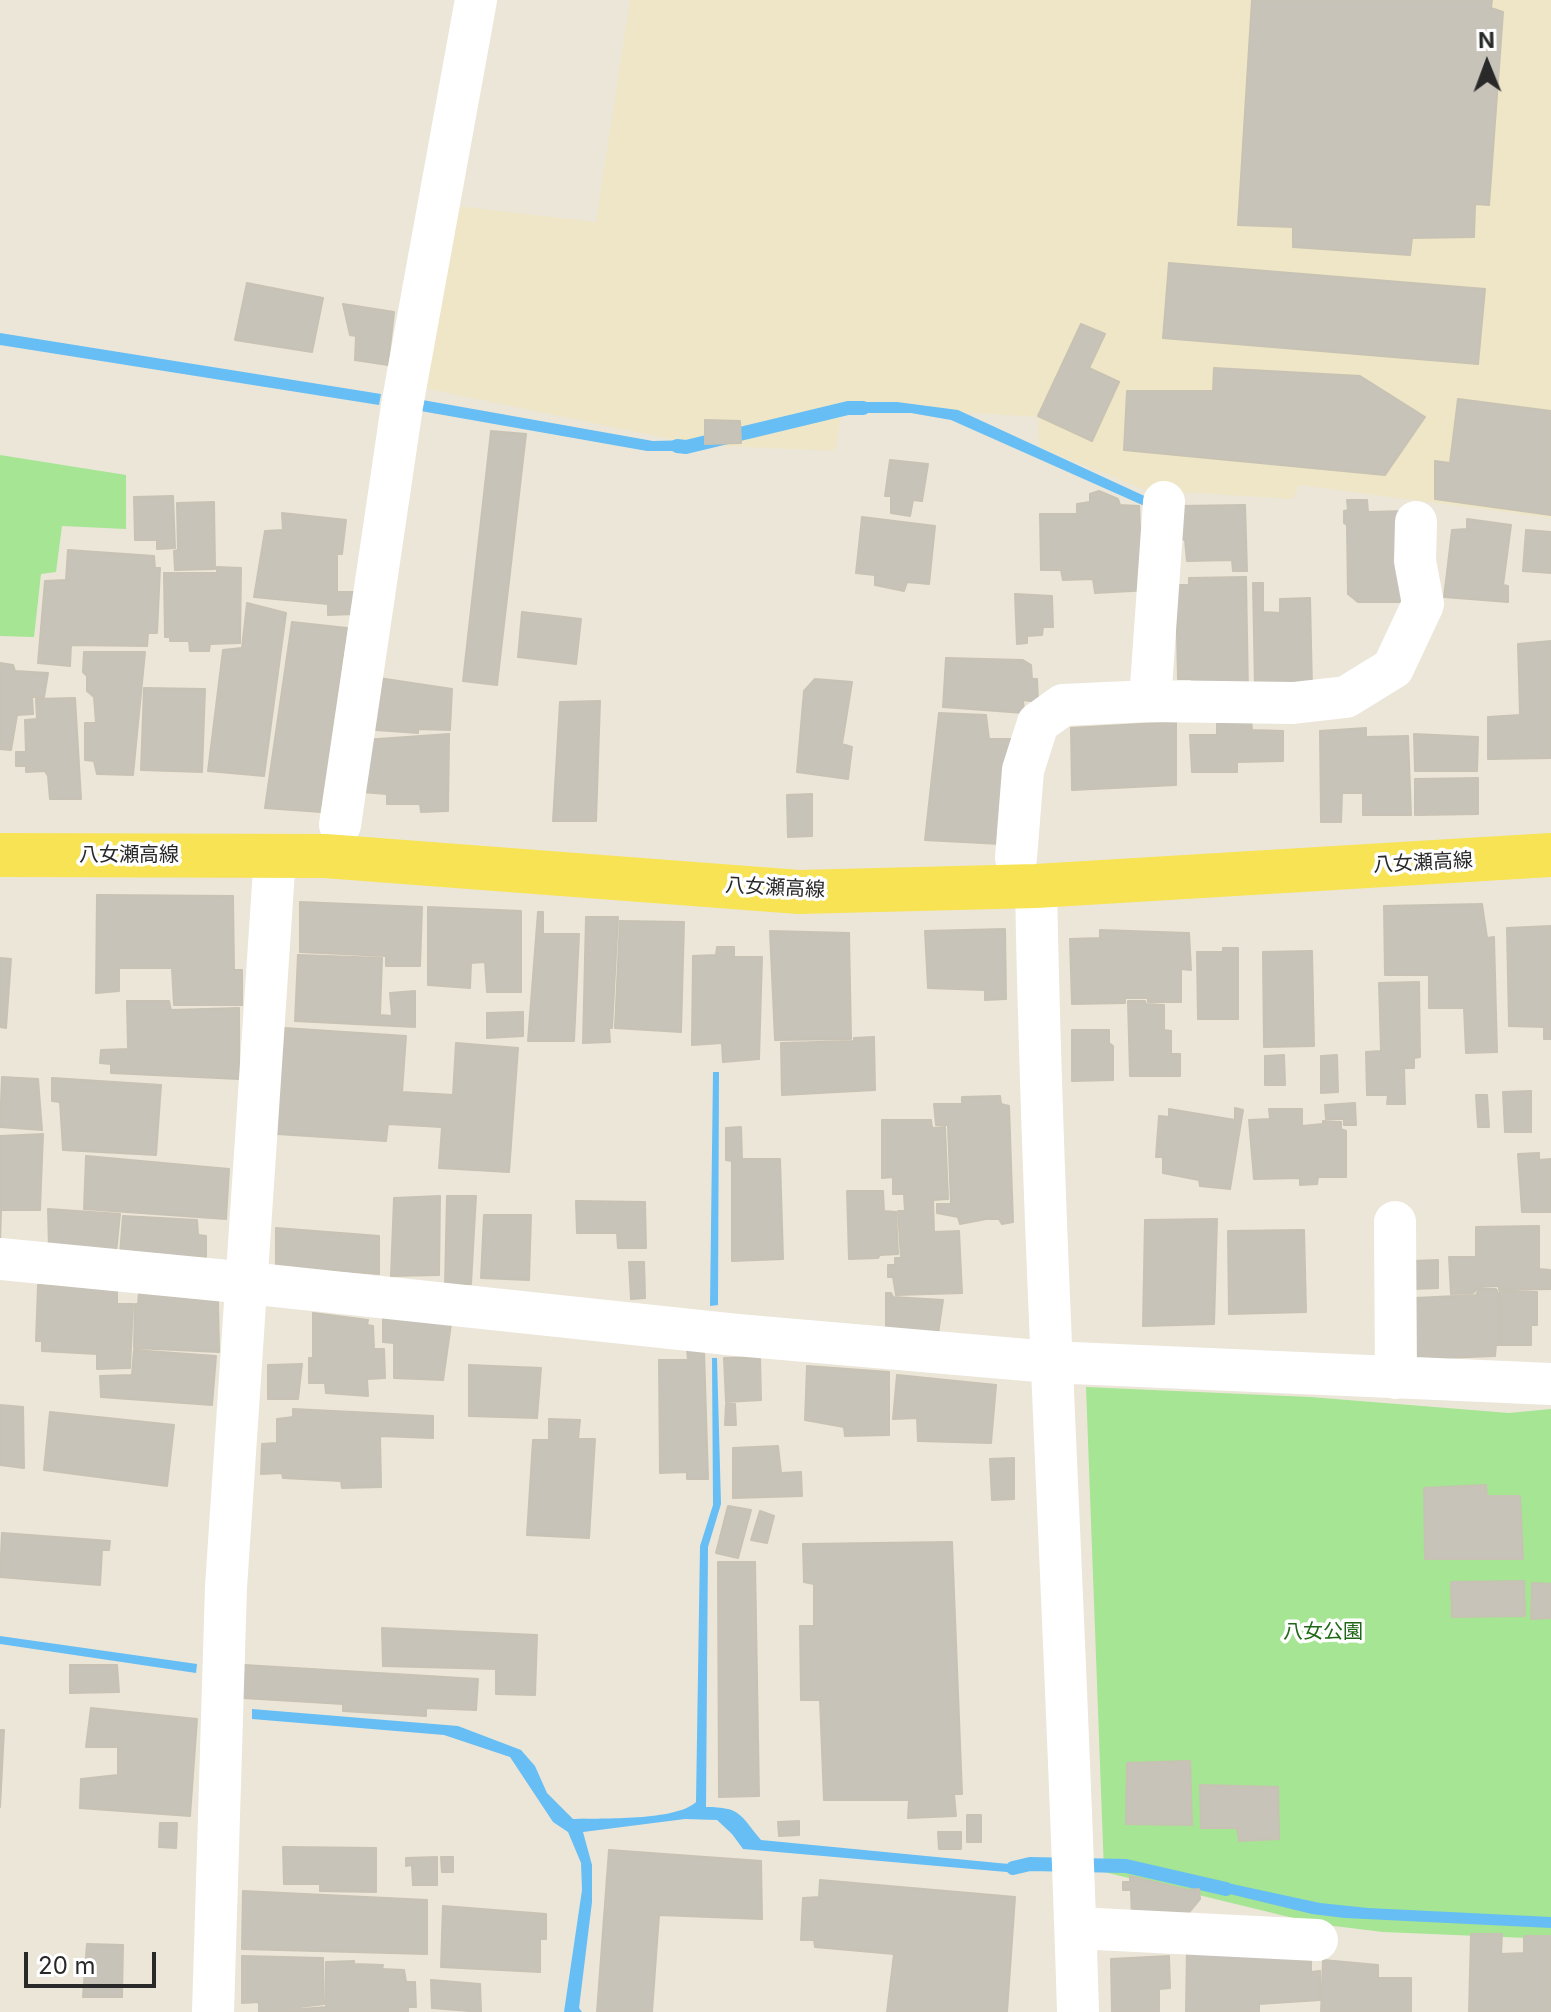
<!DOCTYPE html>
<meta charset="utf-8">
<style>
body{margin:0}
#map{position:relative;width:1551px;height:2012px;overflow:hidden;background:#ece6d9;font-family:Inter,sans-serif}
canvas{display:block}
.north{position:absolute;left:1447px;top:24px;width:80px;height:80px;-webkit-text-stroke:6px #fff;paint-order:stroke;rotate:359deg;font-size:22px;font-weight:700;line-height:32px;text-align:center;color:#292929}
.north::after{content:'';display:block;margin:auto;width:28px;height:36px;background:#292929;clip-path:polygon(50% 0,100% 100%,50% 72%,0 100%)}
.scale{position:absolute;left:24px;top:1952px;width:132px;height:36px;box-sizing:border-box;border:4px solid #292929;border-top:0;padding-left:10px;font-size:24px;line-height:28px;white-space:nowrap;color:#292929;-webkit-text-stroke:6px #fff;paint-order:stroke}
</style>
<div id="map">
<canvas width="1551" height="2012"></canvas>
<div class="north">N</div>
<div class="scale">20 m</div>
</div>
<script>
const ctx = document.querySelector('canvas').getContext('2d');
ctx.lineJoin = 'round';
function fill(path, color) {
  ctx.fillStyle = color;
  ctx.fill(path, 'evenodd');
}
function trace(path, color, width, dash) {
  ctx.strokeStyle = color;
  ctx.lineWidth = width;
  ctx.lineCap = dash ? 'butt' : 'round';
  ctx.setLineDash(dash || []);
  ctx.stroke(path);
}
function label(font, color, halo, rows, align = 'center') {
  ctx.font = font + ' Inter,"Noto Sans JP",sans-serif';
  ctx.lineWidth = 7;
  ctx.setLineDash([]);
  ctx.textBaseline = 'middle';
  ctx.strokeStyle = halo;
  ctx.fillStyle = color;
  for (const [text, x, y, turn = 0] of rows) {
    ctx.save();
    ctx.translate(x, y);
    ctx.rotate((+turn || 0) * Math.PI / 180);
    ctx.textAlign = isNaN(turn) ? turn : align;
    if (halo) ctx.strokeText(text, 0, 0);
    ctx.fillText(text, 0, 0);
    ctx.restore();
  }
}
const education = new Path2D(`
 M630 0H1551V518L1299 485 1293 499 1145 490 1039 447 1038 417 843 405 835 451 699 445 419 387 456 206 596 222Z`);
const green = new Path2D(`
 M0 455 126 475V529L62 526 56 572 41 574 34 637 0 636Z
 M1086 1387 1310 1397 1509 1413 1551 1409V1939L1383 1932 1318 1924 1104 1872Z`);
const water = new Path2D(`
 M0 333 381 394 379 405 0 345Z
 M417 399 653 441 692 440 694 451H647L415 410Z
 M844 402H897L958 410 1151 499 1149 508 951 420 911 413H848Z
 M713 1072H719L718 1305 710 1306Z
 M712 1358H717L721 1504 708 1547 706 1807C741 1807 740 1815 761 1840L998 1863 1010 1864 1028 1858 1032 1870 1018 1873 743 1849 732 1834 717 1820 685 1819 583 1832 592 1865V1902L579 2008 582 2012H564L582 1890 581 1863 568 1832 553 1822 510 1757 444 1735 252 1719V1709L458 1726 521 1750 535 1766 547 1793 573 1819C602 1818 676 1821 696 1802L700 1546 713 1505Z
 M0 1636 197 1664 196 1673 0 1644Z
 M1209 1879 1320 1903 1368 1908 1551 1917V1928L1345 1918 1312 1914 1209 1889Z`);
const stream = new Path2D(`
 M677 446 686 447 848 408H863
 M1013 1868 1030 1864 1126 1866 1226 1889`);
const building = new Path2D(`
 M1252 0H1492L1491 8 1503 12 1489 205 1475 204 1474 237 1412 238 1410 255 1293 247V227L1238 225Z
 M1169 263 1485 289 1478 364 1163 338Z
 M247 283 323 298 312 352 235 340Z
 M343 304 394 312 388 365 355 360 356 336 350 335Z
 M1081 324 1105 334 1089 368 1119 382 1092 441 1038 416Z
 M1214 368 1360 376 1425 417 1385 475 1124 450 1127 391H1213Z
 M1458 399 1551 411V515L1435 499V461L1450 463Z
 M705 420 740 421 741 443 705 444Z
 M491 431 526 434 497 685 463 681Z
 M890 460 928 464 922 501 913 500 910 516 891 513V496H885Z
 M1099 491 1118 499 1120 505 1139 506 1140 528H1150V590L1095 593 1093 579 1063 580 1061 570H1041L1040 514H1077V504L1090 502V494Z
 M173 496 175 548 157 549V540H135L134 497Z
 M1347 500H1367L1368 512 1407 511 1402 602H1358L1348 594 1347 525 1344 523V511L1348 510Z
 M214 502 215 569 175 570 174 551 178 550 177 503Z
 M1245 505 1247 571H1233L1232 560 1187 561 1185 540 1179 538V506Z
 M282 513 346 520 342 554H337V592H355L354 614 328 615V604L254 597 265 531 283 530Z
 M862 517 935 526 929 584 907 582 904 591 875 585V575L856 573Z
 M1467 519 1511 525 1503 585 1508 586V602L1444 597 1452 530 1467 529Z
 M1526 530 1551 532V573L1523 571Z
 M68 550 154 556 155 568H160L157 633H148L147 646 71 645 70 666 38 663 45 581 66 580Z
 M217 567 241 568 240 643 210 644 209 651H190L189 641H170V637H165L164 573H217Z
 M1246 577 1248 692 1192 690V679H1178L1176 585H1189V578Z
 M1253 583H1263V612L1280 613V599L1310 598 1312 689H1255Z
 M1015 594 1052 596 1053 627H1043L1042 635 1027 636V643L1017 644Z
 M247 603 286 613 264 776 208 771 223 650 242 648Z
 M522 612 581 619 576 664 518 657Z
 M292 622 347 628 321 812 265 808Z
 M1551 641V758L1488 759V717L1520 715 1518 644Z
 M84 652H145L133 775 97 774 94 761 85 760V723H96L94 697 87 691V676L83 672Z
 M946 658 1023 660 1031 665 1032 679H1037L1038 702 1023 700 1024 713 943 707Z
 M0 663 13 665 15 671 48 673 44 697H32L33 714 17 715 11 750 0 749Z
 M372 677 452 689 450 730 418 729V733L376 730Z
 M815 679 852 682 842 744 852 747 848 779 797 772 804 691Z
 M144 688 205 689 202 772 141 770Z
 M75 698 81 799H50L48 776 45 771 26 772V766H16V752H26L25 720 37 719 36 699Z
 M600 701 596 821H553L560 702Z
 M939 713 986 715 989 739H1012L1001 844 925 840Z
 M1251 720 1252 730 1283 731V761L1237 762V772H1192L1190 735H1217V722Z
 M1176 722V785L1072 790 1071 728Z
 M1366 728V737L1408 736 1411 815H1363V793H1342L1341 822H1321L1320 731Z
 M449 734 448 811 421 812 420 804H387V794L362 792 364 740Z
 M1414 734 1478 737 1477 771H1415Z
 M1478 778V814L1415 815V779Z
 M812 794V836L788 837 787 795Z
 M97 895 233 896 234 970H242V1005H174L172 968H119V991L96 993Z
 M300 902 422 907 420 966H386V956L300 952Z
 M1482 904 1487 938 1494 937 1497 1052 1466 1053 1464 1008H1429V975H1385L1384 906Z
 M428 907 521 911V992H487L485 962 471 963 470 988 428 985Z
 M538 912H543V934H579L574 1041H528Z
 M586 917H618L612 1028H609L610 1042 583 1043Z
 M620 921 684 922 681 1032 615 1028Z
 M1551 926V1039H1544V1027L1509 1026 1507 928Z
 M1005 929 1006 999 985 1000V990L928 988 925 931Z
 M1100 930 1189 933 1191 970 1181 969V1002H1148V998H1125V1003L1072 1004 1070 939 1100 938Z
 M770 931 849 933 851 1039 775 1040Z
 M717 947H734V957H762L759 1059 723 1062 722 1043 692 1045 693 956 716 955Z
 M1223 948H1238V1019H1198L1197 952H1223Z
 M1312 951 1314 1046 1264 1047 1263 952Z
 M298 955 382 958 380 1015 392 1016 390 993 415 991V1027L295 1021Z
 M0 958 11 959 6 1028 0 1027Z
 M1419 982 1420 1057 1414 1058V1068H1404L1405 1104H1387L1388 1095H1367L1366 1052 1381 1051 1379 983Z
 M127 1001H169L171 1010 239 1008V1079L111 1073V1064L100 1063 101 1050 128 1049Z
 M1128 1001H1145L1146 1004 1164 1005V1030L1171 1031V1054H1180V1076H1130Z
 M523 1012V1036L487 1038V1013Z
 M284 1028 406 1036 402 1092 453 1095 456 1043 518 1048 509 1172 439 1168 442 1127 388 1124 386 1141 277 1134Z
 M1072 1030H1109V1043L1113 1046V1080L1072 1081Z
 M874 1037 875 1090 782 1095 781 1043 854 1041V1038Z
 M1284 1055 1285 1085H1265V1056Z
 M1337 1055 1338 1092 1321 1093V1056Z
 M2 1077 38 1079 42 1130 0 1127Z
 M52 1078 161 1085 156 1155 63 1150 60 1102 52 1101Z
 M1531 1091V1132H1505L1503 1092Z
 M1476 1095H1487L1489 1127H1478Z
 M1000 1096 1001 1104 1009 1106 1013 1222 1002 1224 999 1219H986L960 1224 958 1217 937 1213V1204H951L948 1125H936L934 1104H962V1097Z
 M1355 1103 1356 1125H1344V1119H1326L1325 1105Z
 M1235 1108 1243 1110 1230 1189 1200 1186 1199 1180 1163 1173V1157H1156L1159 1116 1169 1117V1109L1235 1120Z
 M1269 1109H1302V1126L1323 1124V1121L1341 1122V1129L1346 1131V1177H1318L1317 1184 1300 1185V1178L1254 1179 1249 1120 1270 1119Z
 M882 1120H931L932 1128 945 1127 948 1199 933 1200 934 1232 959 1231 962 1293 896 1295 893 1277H888V1265H895V1258H901L898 1211H905L904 1194H893V1177L882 1178Z
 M741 1127 742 1159H780L783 1259 732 1261V1161L726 1160V1128Z
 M43 1134 40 1210H1L0 1243V1136Z
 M1539 1153V1160L1551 1159V1212H1522L1518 1154Z
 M86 1156 229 1169 226 1219 84 1209Z
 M847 1191H883L884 1211 896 1212 898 1254 880 1255 878 1258 849 1259Z
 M440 1196 439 1275 391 1276 394 1198Z
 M447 1196H476L471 1284 445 1285Z
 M576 1201 645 1202 646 1248H618L617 1233H577Z
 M48 1209 120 1214 116 1253 49 1249Z
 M484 1215H531L529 1280 481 1278Z
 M123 1216 197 1220 198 1235 206 1236V1257L192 1256 191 1262 120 1254Z
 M1217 1219 1214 1324 1143 1326 1145 1220Z
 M1539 1226V1269L1550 1270 1551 1289 1499 1290V1286L1479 1287 1473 1293 1451 1294 1449 1257H1476V1227Z
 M276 1228 379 1236V1274L276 1266Z
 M1304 1230 1306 1312 1229 1314 1228 1231Z
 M1438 1260V1288L1413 1289V1261Z
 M629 1262H644L645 1298 631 1299Z
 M38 1285 117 1287V1304H133L130 1368 97 1369V1354L42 1351V1341H36Z
 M1479 1289H1496L1498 1293 1500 1345H1496L1495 1356 1416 1359 1415 1298 1476 1295Z
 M1500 1291 1537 1292V1325H1531V1345H1501Z
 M139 1293 218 1301 219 1352 134 1348 135 1304H138Z
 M886 1293H891L893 1297 943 1300 938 1334 886 1331Z
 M313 1313 368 1320 367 1325 373 1326 374 1349H384L385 1378 367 1379 368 1396 326 1393 325 1383H309V1358H313Z
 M383 1318 451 1324 443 1380 394 1378V1343L383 1342Z
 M134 1350 216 1356 212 1405 101 1397 100 1376 132 1375Z
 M687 1350H704L708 1479H687V1472L660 1473 659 1360H688Z
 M760 1357 761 1400 726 1402 724 1358Z
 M302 1364 298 1399H268V1365Z
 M469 1365 541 1368 537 1418 469 1416Z
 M807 1366 889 1372V1435L845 1436 844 1427 805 1420Z
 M897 1375 996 1385 991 1443 918 1441 917 1418 893 1419Z
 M726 1404H735L736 1425H725Z
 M0 1405 23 1407 24 1468 0 1465Z
 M293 1409 433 1416V1438L380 1436 381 1487 342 1488 341 1481 283 1478 282 1473 261 1474 262 1444 277 1443V1419L293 1417Z
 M50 1412 174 1425 167 1486 44 1470Z
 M549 1419 580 1420 578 1439H595L589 1538 527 1535 533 1440H549Z
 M778 1446 781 1473 801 1472 802 1496 733 1498V1448Z
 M1014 1458V1499L992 1500 990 1459Z
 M1486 1485 1487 1496H1520L1523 1559H1425L1424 1488Z
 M728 1506 751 1510 738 1558 716 1553Z
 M760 1511 774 1516 767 1543 751 1540Z
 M2 1533 110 1541 109 1550H102L100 1585 0 1577Z
 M952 1542 962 1794H954L956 1816 908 1818 909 1800H824L820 1700H801L800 1626H814V1584L804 1582 803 1544Z
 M718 1562H755L759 1796 719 1797Z
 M1524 1581 1525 1616 1452 1617 1451 1582Z
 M1532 1583 1551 1584V1618L1531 1619Z
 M382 1628 537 1635 535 1695 496 1694V1669L383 1666Z
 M70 1665H117L119 1692 70 1693Z
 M244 1665 478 1679 476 1710 426 1708V1716L343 1711V1704L243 1698Z
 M91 1708 197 1719 190 1816 80 1808 81 1779 118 1775V1747H86Z
 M0 1730H4L0 1807Z
 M1190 1761 1192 1825 1126 1824 1127 1763Z
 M1200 1785 1278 1787 1279 1839 1239 1841 1237 1828H1201Z
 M967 1815H981V1842H967Z
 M799 1821V1835L779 1836 778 1822Z
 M160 1823H177L176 1848 159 1847Z
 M938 1832H961V1849H939Z
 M283 1847 376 1848V1892L320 1891V1884H284Z
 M609 1850 761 1861 762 1919 659 1915 652 2012H597Z
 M437 1857V1885H413L412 1865 406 1866V1858Z
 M441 1857H453V1872H442Z
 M1130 1876 1188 1890 1199 1889 1200 1899 1185 1917 1132 1920 1131 1890H1123V1882H1130Z
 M820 1880 1015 1897 1007 2012H887L894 1954 815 1947 814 1940H801L803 1898 819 1897Z
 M243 1891 427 1900V1954L242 1949Z
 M443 1906 546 1914V1939H540V1972L441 1967Z
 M1471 1934H1502L1501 1954 1524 1953V1936H1551V2012H1469Z
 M87 1944 123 1945 122 1997H83Z
 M1187 1945 1300 1950V1961H1311V1972L1320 1971V2000L1259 2004V2012H1186Z
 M242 1956 323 1958 324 2004 300 2007V2012H259V2002L242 2003Z
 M1169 1956 1170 1988 1159 1989V2012H1112L1111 1959Z
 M1323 1960 1378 1965V1978H1411V2012H1321Z
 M354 1961V1964L383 1965 382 1969 404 1970 406 1982H415L416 2007H408V2012H302V2009L326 2007V1962Z
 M431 1980 480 1984 481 2012 432 2008Z`);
const minor = new Path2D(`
 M1150 701 1164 502
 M340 825 402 406 476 0
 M1016 858 1023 770 1038 723 1063 705 1150 701 1293 703 1346 697 1393 668 1423 604 1415 561 1416 522
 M1036 886C1043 1262 1067 1637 1078 2012
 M1395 1222 1396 1378
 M0 1259 248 1283 737 1335 1050 1362 1551 1384
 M1076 1928 1317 1940
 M213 2012 226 1587 275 855`);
const major = new Path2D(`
 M0 855 325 856 799 892 1036 886 1551 855`);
const streetNames = [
 ["八女瀬高線",129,855],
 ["八女瀬高線",1423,863,-3],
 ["八女瀬高線",775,888,3]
];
const parkNames = [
 ["八女公園",1323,1632]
];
fill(education, '#efe6c7');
fill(green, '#a5e593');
fill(water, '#66bef4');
trace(stream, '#66bef4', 14);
fill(building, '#c7c3b9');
trace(building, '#c7c2b3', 2);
trace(minor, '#fff', 42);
trace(major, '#f7e353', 44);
label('20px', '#292929', '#fff', streetNames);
label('20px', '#1e6816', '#fff', parkNames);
</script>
